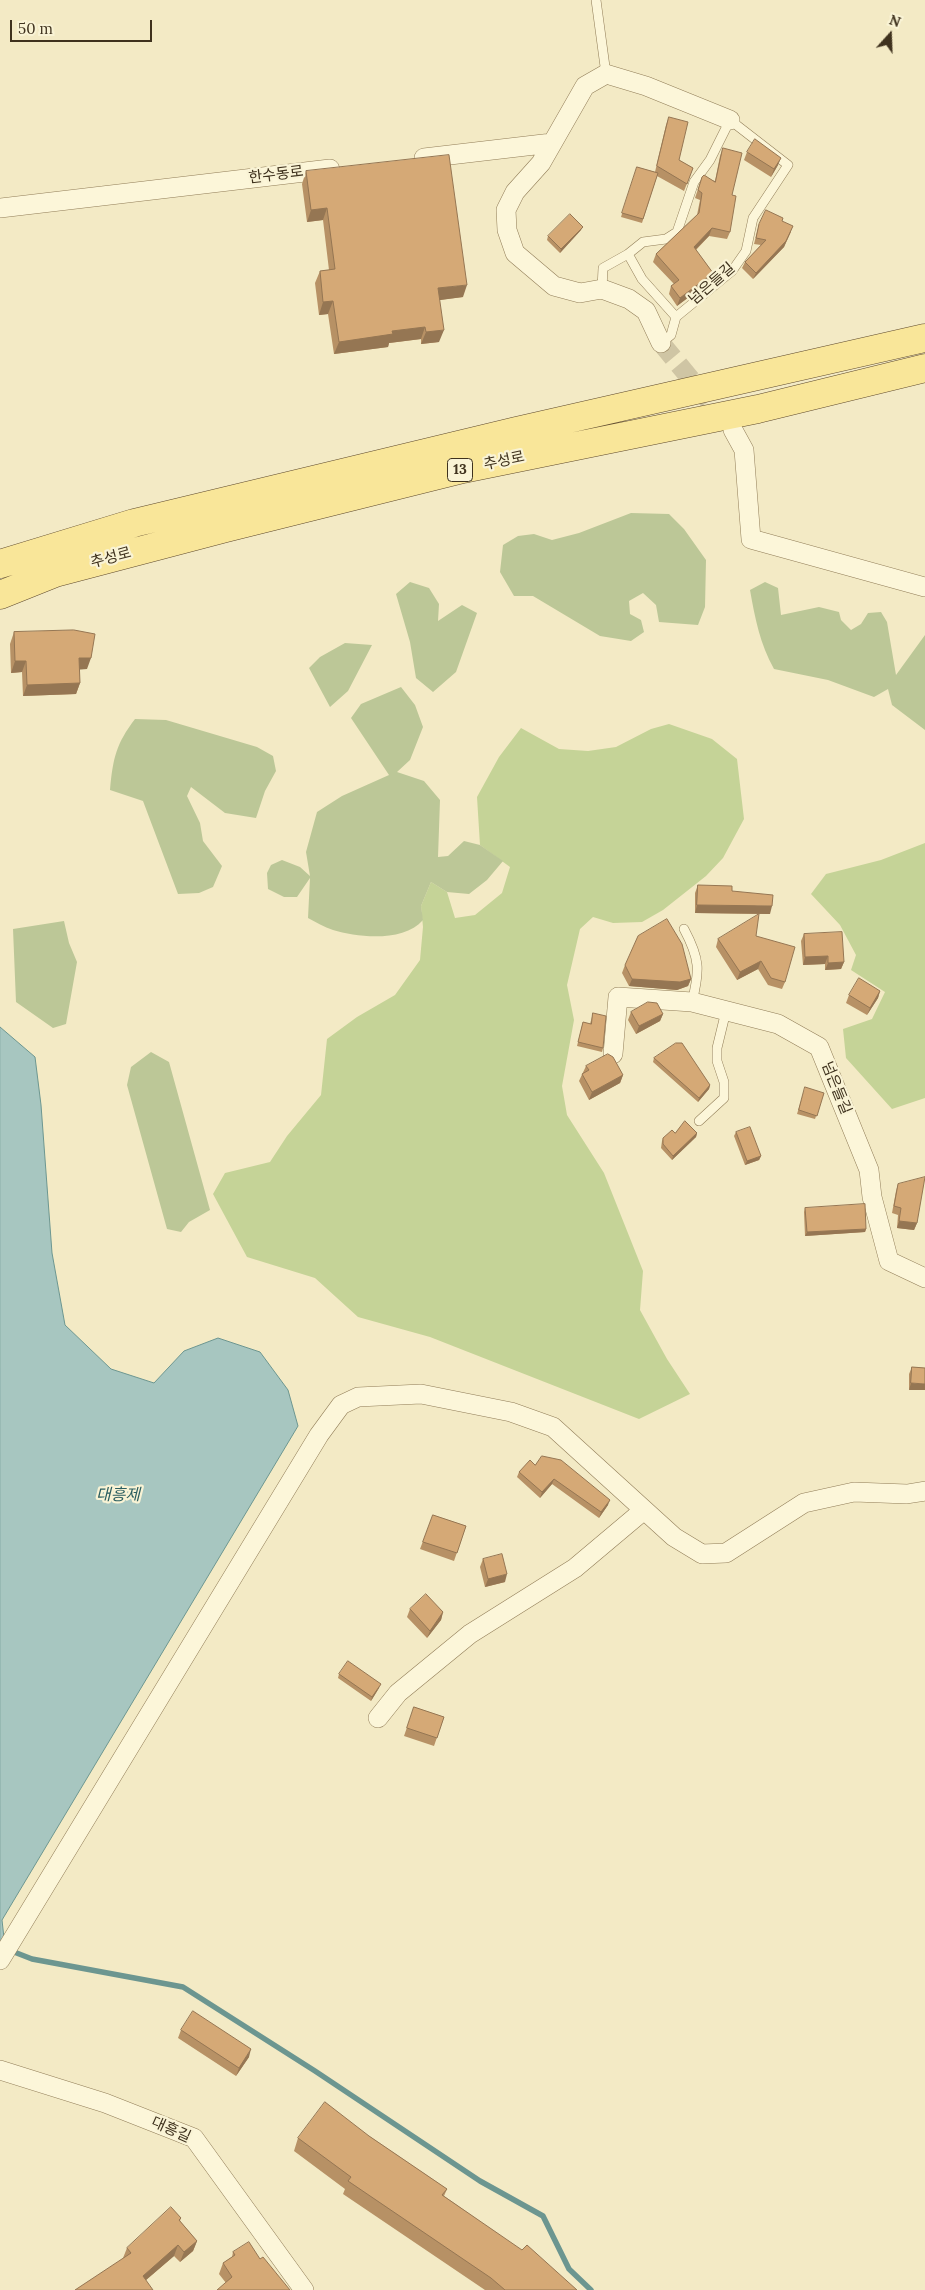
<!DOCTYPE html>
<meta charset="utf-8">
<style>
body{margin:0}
#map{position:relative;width:925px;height:2290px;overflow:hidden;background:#f3eac5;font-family:Lora,serif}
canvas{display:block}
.north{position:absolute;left:865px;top:10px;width:50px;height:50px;-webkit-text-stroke:4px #f9f3d5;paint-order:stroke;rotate:20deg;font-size:14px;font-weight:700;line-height:20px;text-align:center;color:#3f321e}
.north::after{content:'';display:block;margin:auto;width:18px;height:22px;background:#3f321e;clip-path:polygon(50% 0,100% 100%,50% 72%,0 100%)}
.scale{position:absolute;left:10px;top:20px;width:142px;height:22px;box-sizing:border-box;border:2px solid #3f321e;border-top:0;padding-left:6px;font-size:15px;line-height:18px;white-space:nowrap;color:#3f321e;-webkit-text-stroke:4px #f9f3d5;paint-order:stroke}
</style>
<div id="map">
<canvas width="925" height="2290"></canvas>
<div class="north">N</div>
<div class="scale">50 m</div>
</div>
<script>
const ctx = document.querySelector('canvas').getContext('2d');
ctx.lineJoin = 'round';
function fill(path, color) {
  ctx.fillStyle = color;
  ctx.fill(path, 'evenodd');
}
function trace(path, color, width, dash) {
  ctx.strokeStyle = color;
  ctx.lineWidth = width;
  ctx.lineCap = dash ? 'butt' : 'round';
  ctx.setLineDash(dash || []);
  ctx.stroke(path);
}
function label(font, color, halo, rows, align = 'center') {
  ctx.font = font + ' Lora,"Noto Sans KR",serif';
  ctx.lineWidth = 4.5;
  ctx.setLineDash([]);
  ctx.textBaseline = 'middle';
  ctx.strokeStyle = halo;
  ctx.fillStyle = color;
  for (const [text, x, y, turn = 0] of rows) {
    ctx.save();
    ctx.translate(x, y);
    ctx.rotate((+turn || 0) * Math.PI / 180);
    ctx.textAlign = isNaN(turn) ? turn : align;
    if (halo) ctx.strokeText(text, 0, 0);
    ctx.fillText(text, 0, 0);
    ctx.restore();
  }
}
const green = new Path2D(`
 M669 724 712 739 737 759 744 819 723 858 706 876 663 910 642 922 613 923 593 917 580 929 567 985 574 1020 562 1086 567 1115 604 1173 643 1271 640 1310 667 1359 690 1394 639 1419 430 1337 358 1317 315 1278 247 1257 213 1194 225 1173 270 1162 287 1136 321 1095 327 1039 357 1017 395 995 420 960 423 927 421 906 431 882 447 892 455 918 475 915 502 893 510 867 480 845 477 797 499 757 521 728 559 749 588 751 616 747 651 729Z
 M925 843V1098L892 1109 846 1058 843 1029 872 1019 885 992 851 970 856 955 840 925 811 894 826 874 881 860Z`);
const cemetery = new Path2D(`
 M631 513 669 514 684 529 706 560 705 607 698 625 659 622 656 605 643 593 629 601 630 614 641 620 644 632 631 641 600 636 533 596H514L500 572 503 545 518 536 534 534 552 540 579 533Z
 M410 582 429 588 439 604 438 621 462 605 477 613 456 672 433 692 416 678 410 642 396 594Z
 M765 582 778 588 781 615 819 607 839 612 841 620 851 630 861 624 868 613 881 612 887 622 896 675 925 635V730L892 705 888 689 874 697 828 680 774 669C760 644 755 618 750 590Z
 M345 643 372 645 348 691 330 707 309 668 320 657Z
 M401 687 415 705 423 727 410 760 397 772 424 781 440 800 438 857 448 856 464 841 480 845 503 861 487 880 469 894 447 892 431 882 421 906 423 920C404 942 359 938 333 930 324 927 316 922 308 918L310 878 297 897H284L268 889 267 873 271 865 282 860 300 867 310 876 306 852 317 812 342 796 389 775 351 718 361 704Z
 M135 719 166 720 257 747 273 756 276 771 265 791 256 818 225 813 191 787 187 796 200 823 203 841 222 866 213 887 199 893 178 894 143 801 110 790C113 758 116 744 135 719Z
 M64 921 69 943 77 962 66 1024 53 1028 16 1002 13 929Z
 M151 1052 169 1062 210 1210 189 1222 181 1232 167 1229 127 1085 131 1067Z`);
const water = new Path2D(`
 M0 1027 35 1057 41 1105 52 1253 65 1325 111 1369 154 1383 184 1351 218 1338 260 1352 288 1390 298 1426 2 1920 4 1938 0 1945Z`);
const stream = new Path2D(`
 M9 1950 32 1959 183 1987 315 2071 480 2181 543 2216 569 2269 591 2290`);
const minorTunnel = new Path2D(`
 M661 343 727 423`);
const service = new Path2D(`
 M596 0 606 74
 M602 289 603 268 628 254 642 279 676 317 732 271 746 251 753 218 788 165 730 120 710 160 694 182 677 232 666 239 643 242 628 254
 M661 343 671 335 676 317
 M684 929C700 959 700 970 692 1002
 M699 1121 724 1098V1082L717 1061V1048L726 1011`);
const minor = new Path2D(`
 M424 158 552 143
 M0 208 330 169
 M661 343 646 311 629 299 602 289 580 293 554 286 515 253 507 230 506 210 515 192 541 163 585 86 606 74 646 86 730 120
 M733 430 744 450 751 539 925 587
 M613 1054 618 997 692 1002 778 1024 819 1047 869 1170 872 1197 889 1261 925 1278
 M378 1718 398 1693 470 1634 575 1568 644 1510
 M0 1960 319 1435 341 1405 358 1397 421 1394 511 1412 553 1427 674 1537 702 1554 726 1553 804 1503 854 1492 907 1494 925 1491
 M0 2070 105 2103 194 2138 304 2290`);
const primary = new Path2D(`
 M0 564 134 523 516 431 925 338
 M0 595 55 573 226 528 463 469 758 409 925 368`);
const wall = new Path2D(`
 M669 117 679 160 693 168 684 191 657 176 642 223 621 217 637 167 655 172 666 125Z
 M723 148 732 195 730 232 727 239 709 236 696 250 713 273 710 281 677 306 669 294 671 286 674 284 653 262 656 254 697 215 700 200 695 198 702 177 715 181 720 156Z
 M747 152 778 165 771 177 744 160Z
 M306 171 463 297 439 300V342L421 344V339L389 343 388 347 334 354 328 314 319 315 315 283 320 271 329 270 323 220 307 222 302 184Z
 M782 221 791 232 784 247 753 279 742 268 745 262 761 245 754 244 759 224Z
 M581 230 560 253 547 240 548 236Z
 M14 632 87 669H79L80 683 76 694 23 696 22 672 11 673 10 644Z
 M698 885 732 891 770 914 695 913V893Z
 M804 934 844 962 841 969 825 970V964L803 965 801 941Z
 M756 936 785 982 782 989 768 985 758 969 737 980 716 947 718 939Z
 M625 965 691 979 688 986 677 990 629 986 622 973Z
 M880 991 878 998 867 1015 846 1003 849 995Z
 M631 1012 663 1014 660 1021 636 1034 628 1020Z
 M593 1013 603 1048 602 1052 577 1046 583 1022 590 1024Z
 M654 1058 710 1085 709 1089 698 1102 653 1062Z
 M586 1066 623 1075 620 1083 589 1100 579 1081Z
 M804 1091 824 1093 815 1119 797 1114Z
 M736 1132 761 1156 759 1160 745 1165 734 1136Z
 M675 1133H697L696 1137 672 1160 661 1148 662 1141 663 1138Z
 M898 1184 917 1223 914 1230 897 1228 898 1215 892 1213 896 1191Z
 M805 1208 866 1229 865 1232 805 1236 804 1212Z
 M912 1367 925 1368 909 1390V1374Z
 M535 1465 608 1505 599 1518 552 1484 540 1498 517 1477 519 1472Z
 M433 1515 466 1526 454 1561 420 1549Z
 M483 1559 505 1582 485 1587 480 1567Z
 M410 1609 443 1612 441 1620 427 1638 407 1617Z
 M339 1674 379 1688 371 1701 338 1678Z
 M414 1707 444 1717 434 1746 404 1736Z
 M181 2030 249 2057 236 2076 178 2038Z
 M369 2136 447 2189 444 2196 577 2290H485L343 2194 345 2189 294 2151 298 2138Z
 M181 2218 180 2221 197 2241 193 2251 180 2262 174 2256 146 2280 123 2258 127 2248Z
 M233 2252 260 2259 226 2283 219 2274 223 2263 232 2257Z`);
const shadedWall = new Path2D(`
 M781 158 778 165 771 177 774 169Z
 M327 208 323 220 307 222 311 210Z
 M793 226 784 247 753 279 756 273Z
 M583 227 581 230 560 253 561 249Z
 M712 228 709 236 691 254 694 247Z
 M713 273 710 281 677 306 680 298Z
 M467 285 463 297 433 301 438 288Z
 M333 301 328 314 319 315 323 302Z
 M425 327 421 339 389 343 388 347 334 354 339 342 392 331Z
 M444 330 439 342 421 344 426 332Z
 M79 658H91L87 669 75 670Z
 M15 661H26L22 672 11 673Z
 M80 683 76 694 23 696 27 685Z
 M697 905 772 906 770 914 695 913Z
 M828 956 825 964 803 965 805 957Z
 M761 961 758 969 737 980 740 972Z
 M844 962 841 969 825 970 828 963Z
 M632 979H691L688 986 677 990 629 986Z
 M880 991 878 998 867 1015 870 1008Z
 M663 1014 660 1021 636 1034 639 1026Z
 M623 1075 620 1083 589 1100 592 1092Z
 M710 1085 709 1089 698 1102 699 1098Z
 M697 1133 696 1137 672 1160 673 1156Z
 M761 1156 759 1160 745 1165 747 1161Z
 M899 1221 917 1223 914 1230 897 1228Z
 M866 1229 865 1232 805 1236 807 1232Z
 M911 1383 925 1384V1390H909Z
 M554 1479 552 1484 540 1498 542 1492Z
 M610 1500 608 1505 599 1518 601 1512Z
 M507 1574 505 1582 485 1587 488 1579Z
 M443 1612 441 1620 427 1638 430 1631Z
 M381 1684 379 1688 371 1701 372 1697Z
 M251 2049 249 2057 236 2076 239 2068Z
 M197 2241 193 2251 180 2262 184 2252Z
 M178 2245 174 2256 139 2286 143 2276Z`);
const building = new Path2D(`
 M669 117 688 122 679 160 693 168 687 184 657 166Z
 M755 139 781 158 774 169 747 152Z
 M723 148 742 153 732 195 736 196 730 232 712 228 694 247 713 273 680 298 671 286 679 280 656 254 699 213 702 193 698 190 702 177 704 175 715 182Z
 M449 155 467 285 438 288 444 330 426 332 425 327 392 331 393 334 339 342 333 301 323 302 320 271 335 269 327 208 311 210 306 171Z
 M637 167 658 173 643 219 622 213Z
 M766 210 783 218 782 221 793 226 786 241 756 273 745 262 766 240 756 238 759 224Z
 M570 214 583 227 561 249 548 236Z
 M74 630 95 634 91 658H79L80 683 27 685 26 661H15L14 632Z
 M698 885 732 886V891L773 895 772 906 697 905Z
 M759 914 756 936 795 947 785 982 771 978 761 961 740 972 718 939Z
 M667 919 682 944 691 979 680 982 632 979 625 965 638 936Z
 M842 932 844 962 828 963V956L805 957 804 934Z
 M859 978 880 991 870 1008 849 995Z
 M648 1002 657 1003 663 1014 639 1026 631 1012Z
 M593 1013 606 1016 603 1048 578 1042 583 1022 591 1024Z
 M676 1043H682L710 1085 699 1098 654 1058Z
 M608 1054 613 1057 623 1075 592 1092 582 1074 589 1070 586 1066Z
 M805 1087 824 1093 817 1116 799 1110Z
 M685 1121 697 1133 673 1156 663 1144V1138L672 1130 675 1133Z
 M750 1127 761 1156 747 1161 736 1132Z
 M925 1177 917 1223 899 1221 901 1208 894 1206 898 1184Z
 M865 1204 866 1229 807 1232 805 1208Z
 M912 1367 925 1368V1384L911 1383Z
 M542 1456 561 1460 610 1500 601 1512 554 1479 542 1492 519 1472 530 1460 535 1465Z
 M433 1515 466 1526 457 1553 423 1542Z
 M502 1554 507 1574 488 1579 483 1559Z
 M426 1594 443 1612 430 1631 410 1609Z
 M348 1661 381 1684 372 1697 339 1674Z
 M414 1707 444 1717 437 1738 407 1728Z
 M193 2011 251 2049 239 2068 181 2030Z
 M325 2102 369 2136 447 2189 442 2195 522 2250 527 2245 577 2290H505L491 2278 348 2181 351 2177 298 2138Z
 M171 2207 181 2218 179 2220 197 2241 184 2252 178 2245 143 2276 153 2290H75L131 2253 127 2248Z
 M249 2242 260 2259 263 2257 290 2290H217L232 2277 223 2263 235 2255 233 2252Z`);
const shields = [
 [460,470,25]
];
const shieldNames = [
 ["13",460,470]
];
const streetNames = [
 ["한수동로",276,175,-7],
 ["넘은들길",712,284,-41],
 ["추성로",504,461,-12],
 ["추성로",111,558,-15],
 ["넘은들길",836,1088,68],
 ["대흥길",171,2130,24]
];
const waterNames = [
 ["대흥제",118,1495]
];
fill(green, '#c5d397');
fill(cemetery, '#bcc797');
fill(water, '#a7c6c0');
trace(water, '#6c9690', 1);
trace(stream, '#6c9690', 5.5);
trace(minorTunnel, '#cfc5a4', 19, [19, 9]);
trace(service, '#917d58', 10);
trace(minor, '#917d58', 20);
trace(primary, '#5e492d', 29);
trace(service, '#fcf6d9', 9);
trace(minor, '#fcf6d9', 19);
trace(primary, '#f9e699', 28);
fill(wall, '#b79165');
fill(shadedWall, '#957653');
fill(building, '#d5a976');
trace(building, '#957653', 1);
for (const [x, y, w] of shields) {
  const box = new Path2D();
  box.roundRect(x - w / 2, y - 11.5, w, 23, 4);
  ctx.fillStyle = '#f9f3d5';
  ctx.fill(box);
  trace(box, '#3f321e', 1);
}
label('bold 14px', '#3f321e', null, shieldNames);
label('15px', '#3f321e', '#f9f3d5', streetNames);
label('italic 16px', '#2b5e60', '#f9f3d5', waterNames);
</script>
